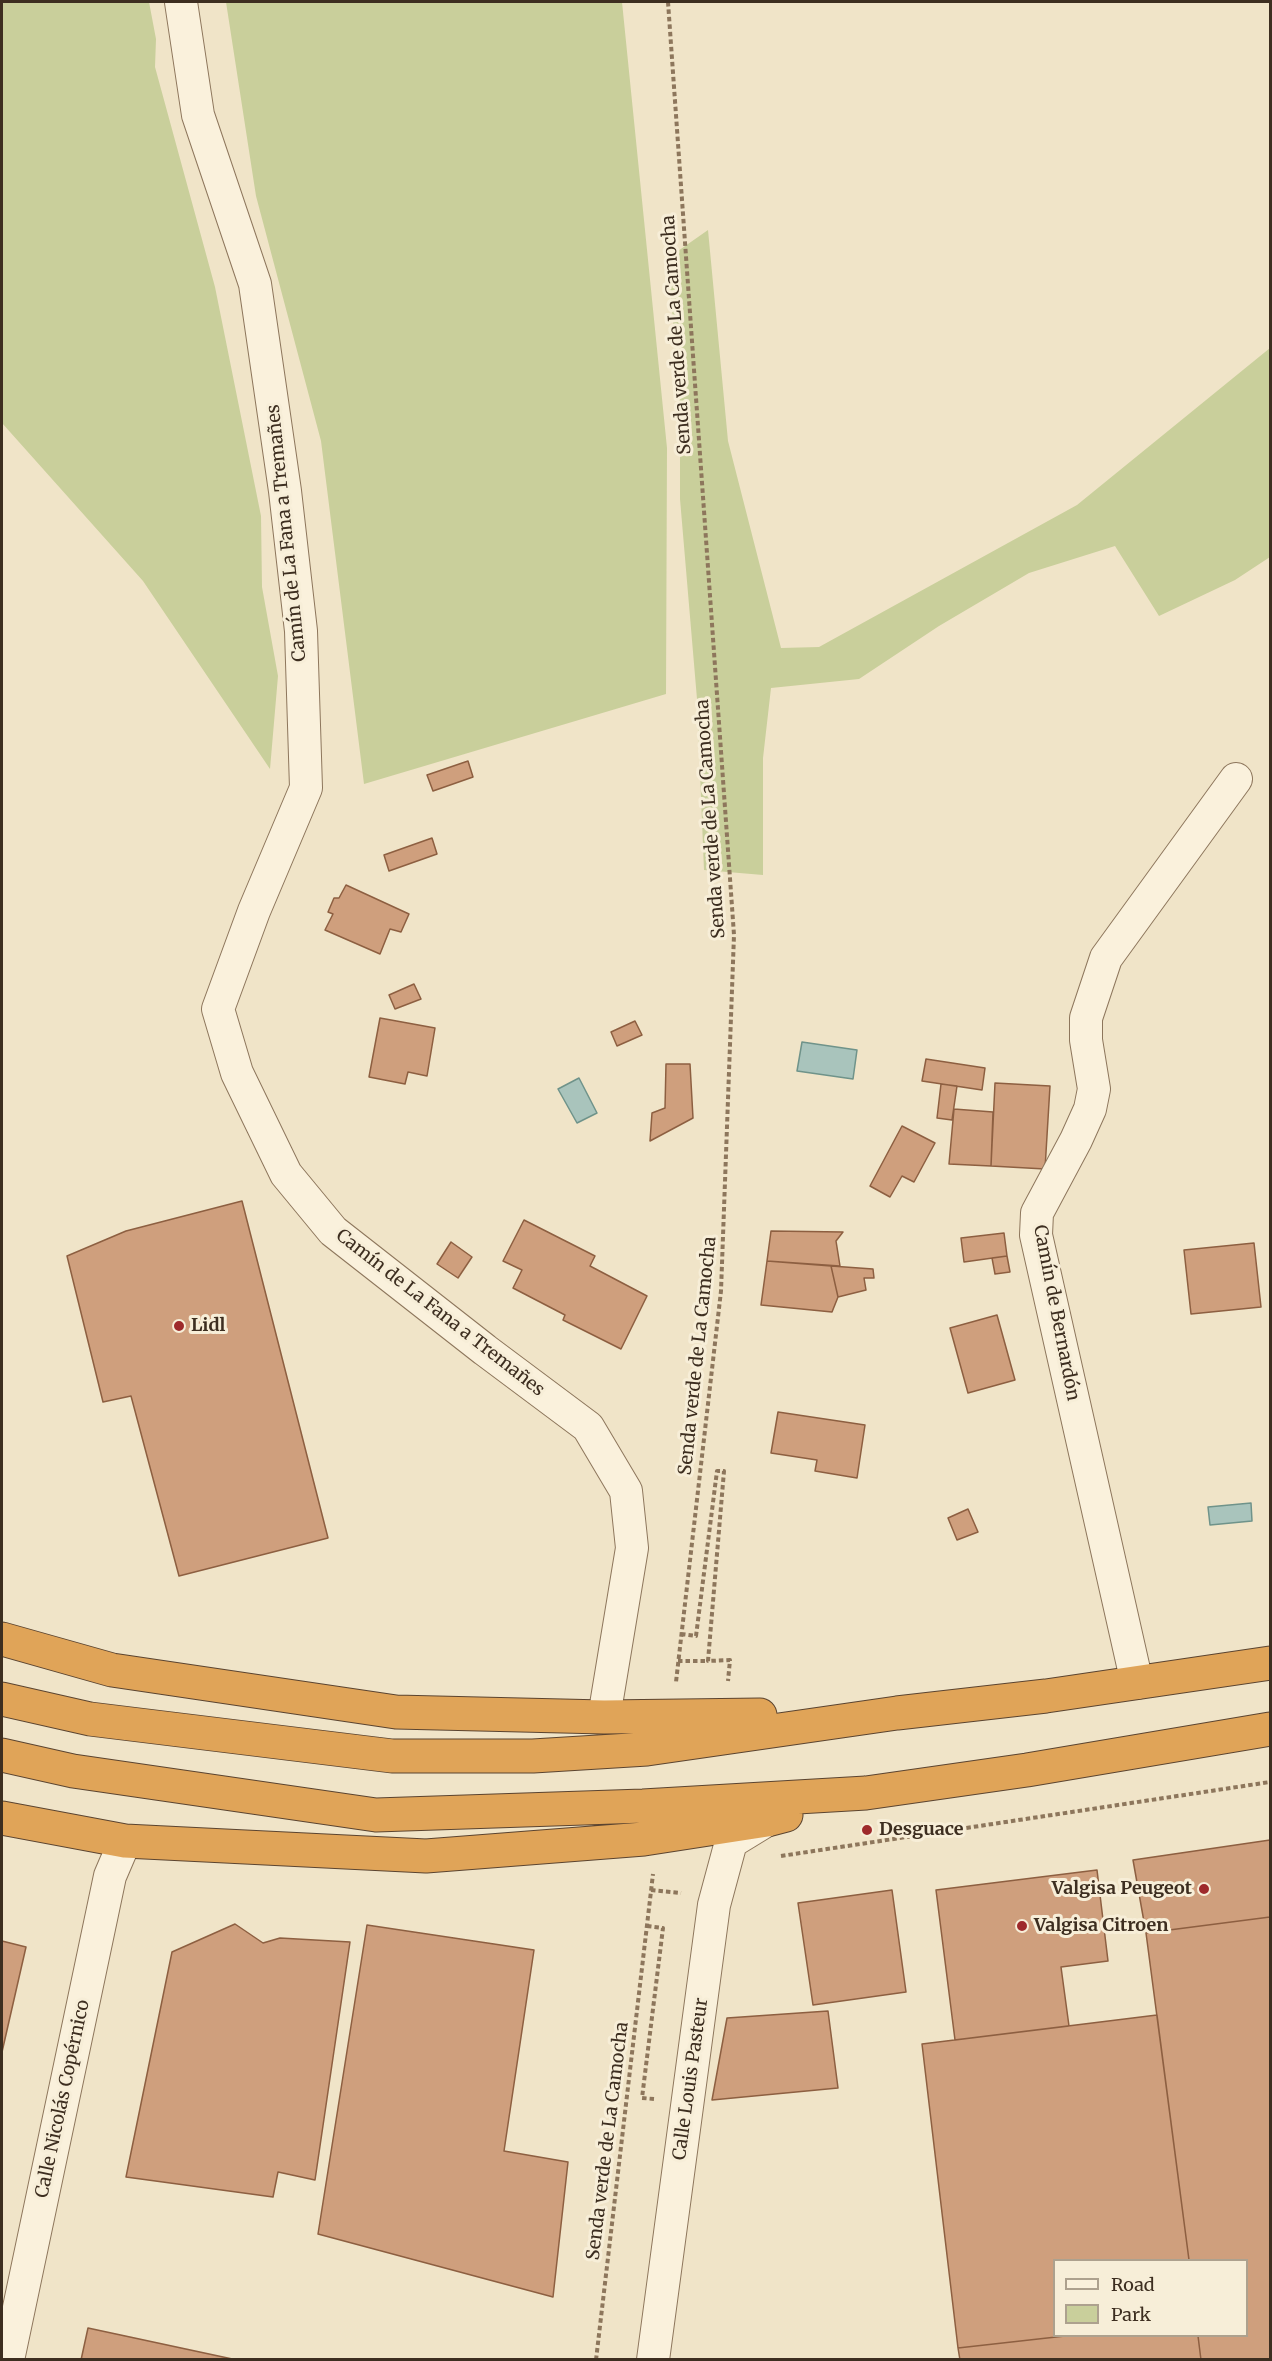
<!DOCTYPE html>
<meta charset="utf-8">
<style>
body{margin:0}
#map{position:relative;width:1272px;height:2361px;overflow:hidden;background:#f0e4c8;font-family:Merriweather,serif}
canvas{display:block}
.frame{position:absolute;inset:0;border:3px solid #3d2e20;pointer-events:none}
.legend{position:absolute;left:1053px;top:2259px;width:195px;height:78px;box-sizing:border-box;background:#f7eed8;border:2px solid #ada18e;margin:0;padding:8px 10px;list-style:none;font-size:18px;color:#3d2e20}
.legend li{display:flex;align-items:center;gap:12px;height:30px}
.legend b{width:30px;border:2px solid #ada18e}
</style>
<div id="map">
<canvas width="1272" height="2361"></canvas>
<div class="frame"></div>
<ul class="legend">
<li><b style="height:8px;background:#faf1dc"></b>Road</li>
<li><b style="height:16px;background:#c9cf9b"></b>Park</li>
</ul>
</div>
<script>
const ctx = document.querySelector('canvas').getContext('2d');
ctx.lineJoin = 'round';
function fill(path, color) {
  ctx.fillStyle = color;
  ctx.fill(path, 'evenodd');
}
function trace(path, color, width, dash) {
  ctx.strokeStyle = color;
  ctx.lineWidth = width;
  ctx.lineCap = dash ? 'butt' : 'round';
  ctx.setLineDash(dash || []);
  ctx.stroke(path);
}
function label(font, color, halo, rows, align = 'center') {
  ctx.font = font + ' Merriweather,serif';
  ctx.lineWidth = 6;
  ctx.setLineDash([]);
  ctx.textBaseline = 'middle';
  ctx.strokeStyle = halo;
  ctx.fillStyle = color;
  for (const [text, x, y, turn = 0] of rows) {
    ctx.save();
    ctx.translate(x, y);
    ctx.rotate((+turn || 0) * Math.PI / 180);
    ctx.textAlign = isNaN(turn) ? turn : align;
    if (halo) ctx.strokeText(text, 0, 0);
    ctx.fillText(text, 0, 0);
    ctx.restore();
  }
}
const green = new Path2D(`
 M2 2H149L156 39 155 67 215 287 261 516 262 587 278 676 270 769 143 581 2 423Z
 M226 2H622L667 448 666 694 364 784 321 441 256 196Z
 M708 230 728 441 781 648 819 647 1077 505 1270 348V557L1235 580 1159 616 1115 546 1029 573 939 626 859 679 771 688 763 758V875L704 870 697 699 680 499V409L668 258Z`);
const water = new Path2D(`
 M802 1042 857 1050 853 1079 797 1071Z
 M579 1078 597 1113 577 1123 558 1089Z
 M1251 1503 1252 1521 1210 1525 1208 1507Z`);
const building = new Path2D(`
 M468 761 473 777 433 791 427 775Z
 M432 838 437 854 389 871 384 855Z
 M346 885 409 914 401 932 390 929 380 954 325 930 333 914 328 912 334 898H339Z
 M414 984 421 999 395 1009 389 995Z
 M380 1018 435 1028 427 1076 408 1072 405 1084 369 1077Z
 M635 1021 642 1035 617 1046 611 1032Z
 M926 1059 985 1068 982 1090 922 1081Z
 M666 1064H690L693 1118 650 1141 652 1113 665 1108Z
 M995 1083 1050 1086 1045 1169 991 1166Z
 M941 1084 957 1086 952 1120 937 1118Z
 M954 1109 993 1112 991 1166 949 1164Z
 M902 1126 935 1143 914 1182 902 1176 890 1197 870 1186Z
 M242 1201 328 1538 179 1576 131 1396 103 1402 67 1256 126 1231Z
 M524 1220 595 1256 590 1266 647 1296 621 1349 563 1320 565 1315 513 1288 522 1270 503 1261Z
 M771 1231 843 1232 836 1241 840 1266 767 1261Z
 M1004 1233 1007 1256 964 1262 961 1238Z
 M451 1242 472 1257 458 1278 437 1264Z
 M1254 1243 1261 1307 1191 1314 1184 1250Z
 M1007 1256 1010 1272 995 1274 992 1258Z
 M767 1261 831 1266 838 1297 832 1312 761 1305Z
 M831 1266 873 1269 874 1278H864L866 1290 838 1297Z
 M997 1315 1015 1380 968 1393 950 1328Z
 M778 1412 865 1425 857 1478 815 1471 817 1460 771 1453Z
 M968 1509 978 1532 957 1540 948 1518Z
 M1270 1840V1917L1146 1933 1133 1860Z
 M1097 1870 1108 1961 1061 1967 1069 2026 955 2040 936 1890Z
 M892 1890 906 1992 813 2005 798 1903Z
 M1270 1917V2360H1201L1198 2336H1246V2260H1189L1146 1933Z
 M235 1924 263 1943 280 1938 350 1942 315 2180 278 2172 273 2197 126 2177 172 1952Z
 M367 1925 534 1950 504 2151 568 2162 553 2297 318 2234Z
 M2 1941 26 1947 2 2052Z
 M828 2011 838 2088 712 2100 727 2018Z
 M1157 2015 1189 2260H1054V2336H1065L958 2348 922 2044Z
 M88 2328 237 2360H81Z
 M1065 2336H1198L1201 2360H960L958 2348Z`);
const path = new Path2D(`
 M668 2 734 935 721 1291 676 1682
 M681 1634 696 1636 717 1471H724L708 1661 730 1660 728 1681
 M678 1661H708
 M781 1856 1270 1782
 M651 1890 681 1893
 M647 1926 663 1928 642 2098 654 2099
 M596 2360 653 1874`);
const street = new Path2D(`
 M181 2 198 115 255 284 285 491 301 631 306 788 254 911 218 1009 237 1073 286 1174 333 1231 485 1350 588 1427 626 1491 632 1548 604 1717
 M1137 1683 1036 1235 1037 1213 1076 1140 1090 1109 1094 1089 1086 1040V1018L1106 958 1236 779
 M8 2360 110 1876 125 1841
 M653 2360 714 1905 731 1842 767 1820`);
const highway = new Path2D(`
 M2 1639 112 1670 396 1712 604 1717 760 1715
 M2 1699 90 1719 392 1756H533L647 1749 897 1713 1046 1696 1270 1663
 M2 1755 73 1771 376 1815 643 1806 866 1793 1027 1770 1270 1729
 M2 1818 125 1841 426 1856 644 1839 767 1820 786 1815`);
const markers = [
 [179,1326,6,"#9e2a2b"],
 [867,1830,6,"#9e2a2b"],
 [1204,1889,6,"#9e2a2b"],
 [1022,1926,6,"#9e2a2b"]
];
const streetNames = [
 ["Senda verde de La Camocha",677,335,-94],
 ["Camín de La Fana a Tremañes",287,533,-96],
 ["Senda verde de La Camocha",711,819,-94],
 ["Camín de La Fana a Tremañes",440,1313,38],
 ["Camín de Bernardón",1056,1313,79],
 ["Senda verde de La Camocha",698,1356,-84],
 ["Calle Louis Pasteur",691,2079,-82],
 ["Calle Nicolás Copérnico",63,2099,-78],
 ["Senda verde de La Camocha",608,2141,-83]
];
const poiNames = [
 ["Lidl",191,1326],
 ["Desguace",879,1830],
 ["Valgisa Peugeot",1192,1889,"right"],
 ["Valgisa Citroen",1034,1926]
];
fill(green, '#c9cf9b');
fill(water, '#a9c4bc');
trace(water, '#6f938a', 1.5);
fill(building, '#cf9f7d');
trace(building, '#8d5f41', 1.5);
trace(street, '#8d765c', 34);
trace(highway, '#5b4430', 35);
trace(path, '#8d765c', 4, [4.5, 3]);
trace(street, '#faf1dc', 32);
trace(highway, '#e0a458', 33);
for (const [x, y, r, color] of markers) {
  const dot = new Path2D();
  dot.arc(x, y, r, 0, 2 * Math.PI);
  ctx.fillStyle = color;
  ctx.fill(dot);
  trace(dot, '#f7eed8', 2);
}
label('18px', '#3d2e20', '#f7eed8', streetNames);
label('bold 18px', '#3d2e20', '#f7eed8', poiNames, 'left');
</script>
